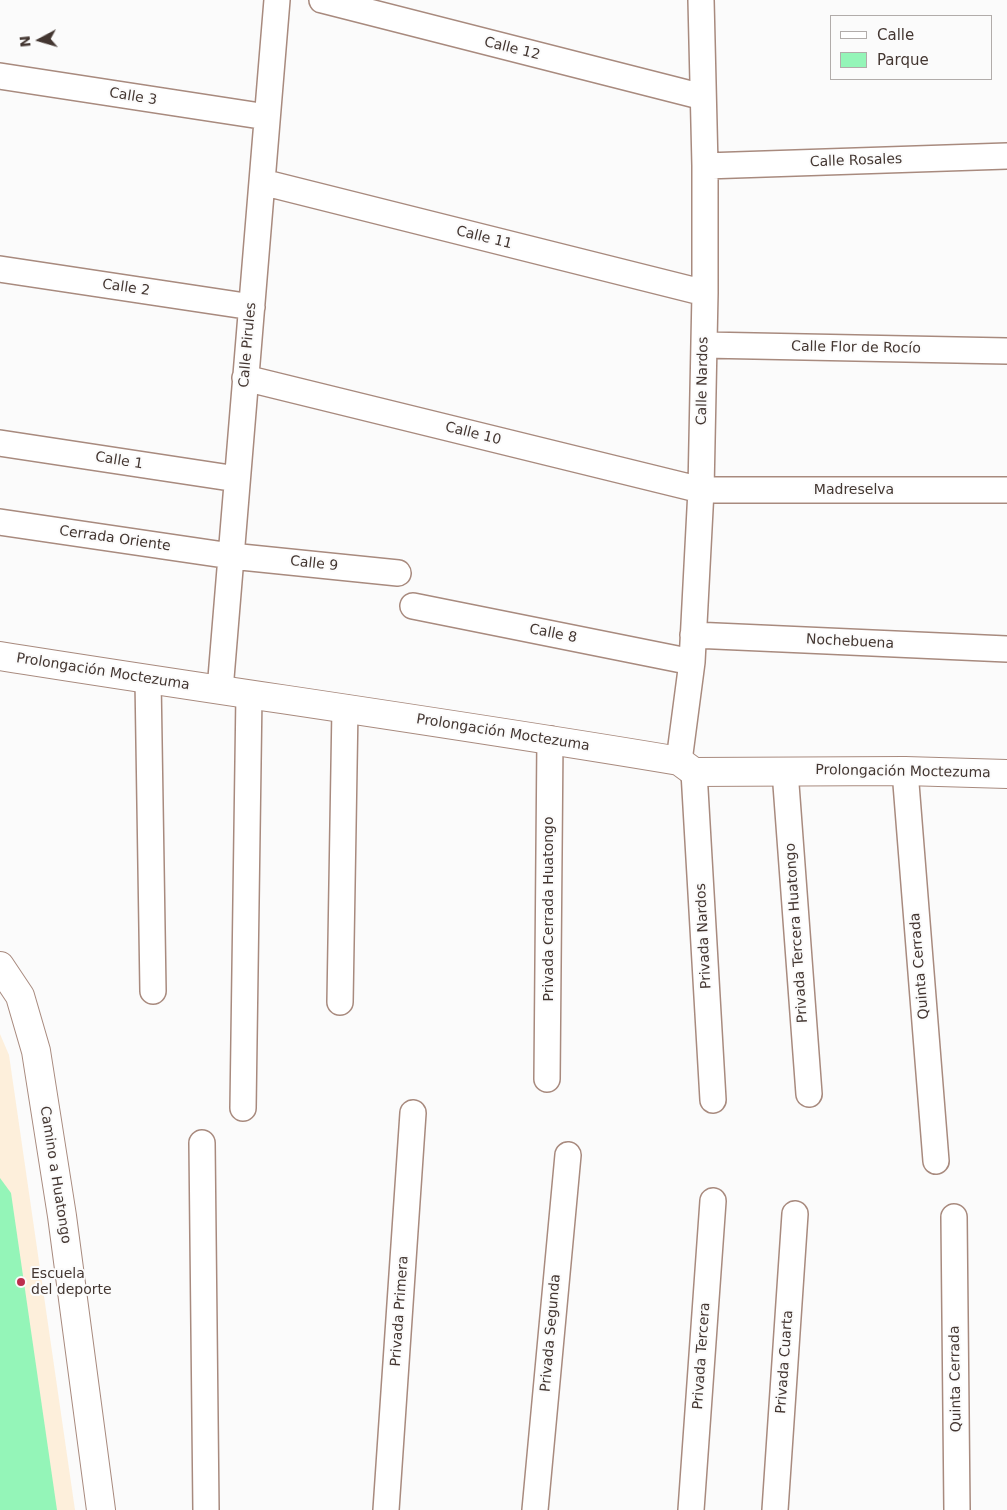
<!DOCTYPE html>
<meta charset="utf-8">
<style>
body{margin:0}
#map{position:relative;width:1007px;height:1510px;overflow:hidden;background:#fbfbfb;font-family:"DejaVu Sans",sans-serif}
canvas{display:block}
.legend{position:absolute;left:830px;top:15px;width:162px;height:65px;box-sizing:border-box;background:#fbfbfb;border:1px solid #b1acaa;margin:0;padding:6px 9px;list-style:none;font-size:15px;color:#433631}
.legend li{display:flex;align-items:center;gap:10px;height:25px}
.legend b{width:25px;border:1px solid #b1acaa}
.north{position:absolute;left:15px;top:15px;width:50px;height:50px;-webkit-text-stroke:4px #fbfbfb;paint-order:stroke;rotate:264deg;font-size:14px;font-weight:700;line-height:20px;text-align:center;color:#433631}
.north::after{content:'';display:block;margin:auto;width:18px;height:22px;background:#433631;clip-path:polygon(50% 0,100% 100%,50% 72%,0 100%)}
</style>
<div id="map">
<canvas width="1007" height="1510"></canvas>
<ul class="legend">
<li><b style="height:6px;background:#fff"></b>Calle</li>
<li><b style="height:14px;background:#94f5b8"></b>Parque</li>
</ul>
<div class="north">N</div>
</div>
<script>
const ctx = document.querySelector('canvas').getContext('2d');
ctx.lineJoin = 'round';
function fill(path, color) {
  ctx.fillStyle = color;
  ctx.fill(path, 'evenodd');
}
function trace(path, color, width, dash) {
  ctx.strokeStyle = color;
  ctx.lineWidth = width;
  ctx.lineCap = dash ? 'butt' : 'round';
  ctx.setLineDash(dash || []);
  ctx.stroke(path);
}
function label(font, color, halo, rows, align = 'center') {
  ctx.font = font + ' "DejaVu Sans",sans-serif';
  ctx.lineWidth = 4;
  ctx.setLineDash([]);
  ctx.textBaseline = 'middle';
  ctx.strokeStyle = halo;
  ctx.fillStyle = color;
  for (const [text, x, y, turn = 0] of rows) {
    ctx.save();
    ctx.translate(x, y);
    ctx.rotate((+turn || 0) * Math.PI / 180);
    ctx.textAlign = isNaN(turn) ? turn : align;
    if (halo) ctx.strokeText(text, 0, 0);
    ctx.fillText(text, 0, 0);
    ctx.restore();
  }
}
const education = new Path2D(`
 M0 1034 9 1055 75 1510H0Z`);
const green = new Path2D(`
 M0 1178 11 1193 57 1510H0Z`);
const minor = new Path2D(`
 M322 0 703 97
 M0 76 267 117
 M705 166 1007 156
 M262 182 705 293
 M0 269 252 307
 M704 345 1007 351
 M245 378 701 490H1007
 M0 443 237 479
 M0 522 231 556 398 573
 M413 606 692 662
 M693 635 1007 649
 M148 679 153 991
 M220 690 277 0
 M679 761 692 662 701 490 705 293V166L701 0
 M785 771 809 1094
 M905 771 936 1161
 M694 772 713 1100
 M340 1002 345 708
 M547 1079 550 739
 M243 1108 249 694
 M202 1143 206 1510
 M954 1217 957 1510
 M386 1510 413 1113
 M535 1510 568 1155
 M691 1510 713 1201
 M775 1510 795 1214`);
const major = new Path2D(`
 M0 656C226 692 453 723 679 761L694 772 905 771 1007 774
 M0 966 20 996 36 1051 62 1216 101 1510`);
const markers = [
 [21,1282,5,"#bd2d4d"]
];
const streetNames = [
 ["Calle 12",512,49,14],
 ["Calle 3",133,97,9],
 ["Calle Rosales",856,161,-2],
 ["Calle 11",484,238,14],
 ["Calle 2",126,288,8],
 ["Calle Pirules",248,345,-85],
 ["Calle Flor de Rocío",856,348,1],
 ["Calle Nardos",703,381,-89],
 ["Calle 10",473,434,14],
 ["Calle 1",119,461,9],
 ["Madreselva",854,490],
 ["Cerrada Oriente",115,539,8],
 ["Calle 9",314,564,6],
 ["Calle 8",553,634,11],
 ["Nochebuena",850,642,3],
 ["Prolongación Moctezuma",103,672,9],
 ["Prolongación Moctezuma",503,733,9],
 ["Prolongación Moctezuma",903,772,1],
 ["Privada Cerrada Huatongo",549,909,-90],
 ["Privada Tercera Huatongo",797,933,-94],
 ["Privada Nardos",704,936,-93],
 ["Quinta Cerrada",920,966,-95],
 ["Camino a Huatongo",55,1175,81],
 ["Privada Primera",400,1311,-86],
 ["Privada Segunda",551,1333,-85],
 ["Privada Tercera",702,1356,-86],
 ["Privada Cuarta",785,1362,-86],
 ["Quinta Cerrada",956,1379,-91]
];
const poiNames = [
 ["Escuela",31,1274],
 ["del deporte",31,1290]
];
fill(education, '#fdefdb');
fill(green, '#94f5b8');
trace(minor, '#a88a7e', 28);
trace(major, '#a88a7e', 30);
trace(minor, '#fff', 25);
trace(major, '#fff', 28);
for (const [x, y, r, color] of markers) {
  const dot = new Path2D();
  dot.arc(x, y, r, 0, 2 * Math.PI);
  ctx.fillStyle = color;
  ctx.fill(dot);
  trace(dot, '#fbfbfb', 2);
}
label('14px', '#433631', '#fbfbfb', streetNames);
label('14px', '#433631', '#fbfbfb', poiNames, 'left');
</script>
